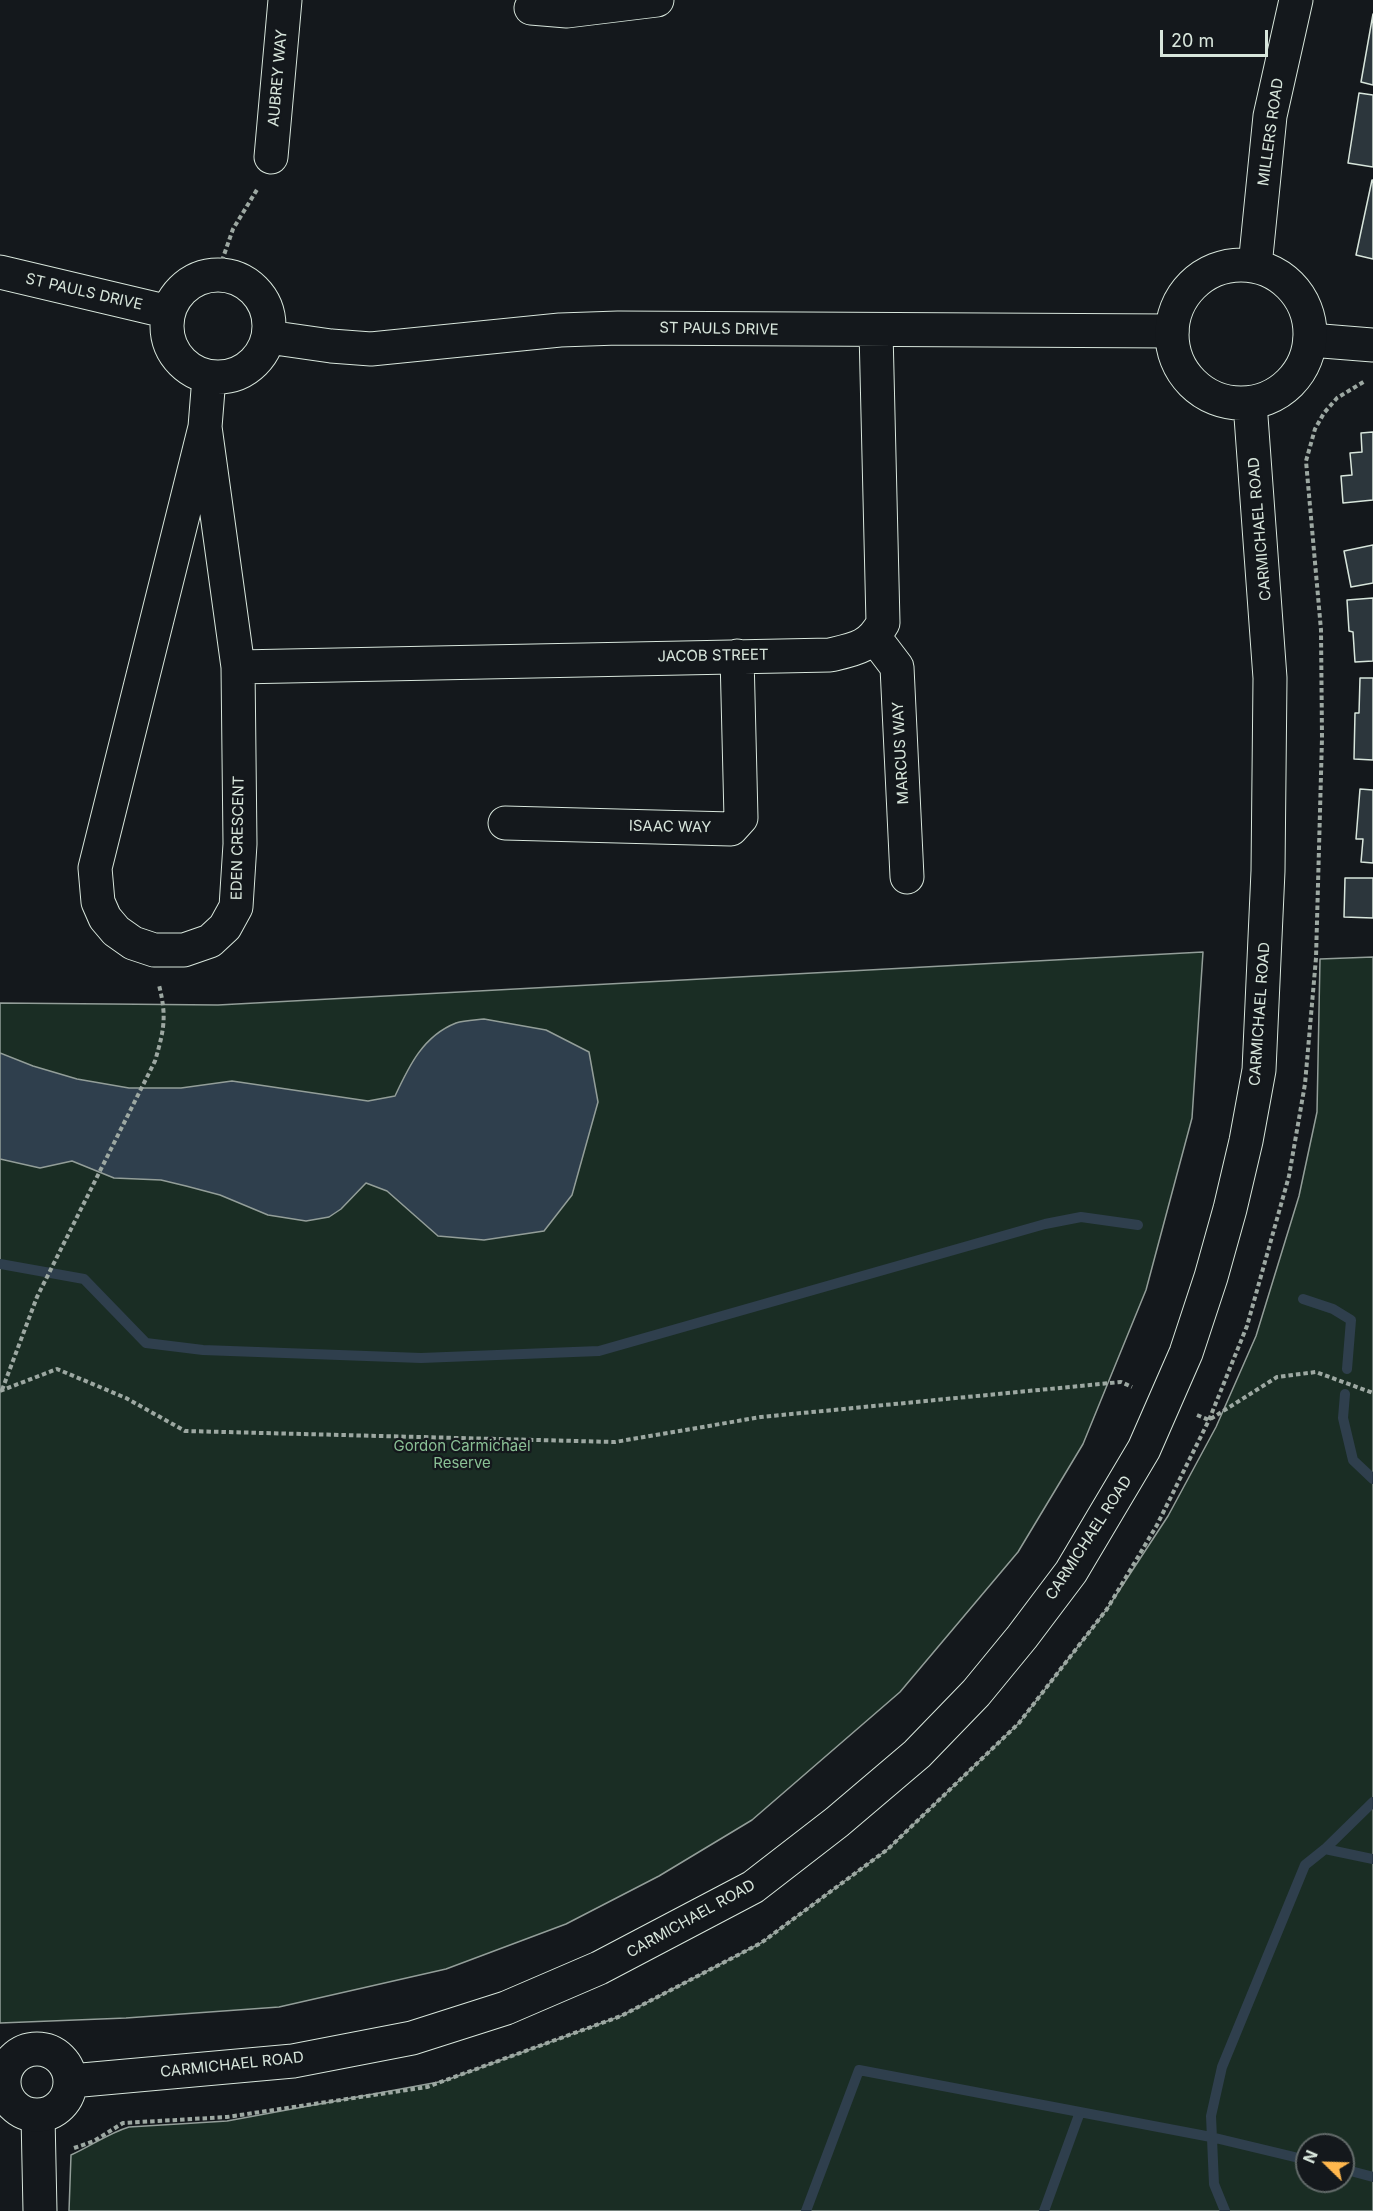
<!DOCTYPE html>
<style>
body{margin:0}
#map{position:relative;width:1373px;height:2211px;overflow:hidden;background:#14181c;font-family:Inter,sans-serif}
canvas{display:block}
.north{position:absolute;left:1295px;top:2133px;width:60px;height:60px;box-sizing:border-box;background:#14181c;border:2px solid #626a69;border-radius:50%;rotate:293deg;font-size:16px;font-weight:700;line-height:24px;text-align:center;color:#d8e6dc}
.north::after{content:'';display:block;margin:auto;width:21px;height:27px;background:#ffb74d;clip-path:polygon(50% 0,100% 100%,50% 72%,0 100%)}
.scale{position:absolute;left:1160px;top:30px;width:108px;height:27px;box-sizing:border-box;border:3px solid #d8e6dc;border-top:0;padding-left:8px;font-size:18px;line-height:21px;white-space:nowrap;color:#d8e6dc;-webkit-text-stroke:4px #14181c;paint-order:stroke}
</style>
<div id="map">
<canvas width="1373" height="2211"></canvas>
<div class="north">N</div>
<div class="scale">20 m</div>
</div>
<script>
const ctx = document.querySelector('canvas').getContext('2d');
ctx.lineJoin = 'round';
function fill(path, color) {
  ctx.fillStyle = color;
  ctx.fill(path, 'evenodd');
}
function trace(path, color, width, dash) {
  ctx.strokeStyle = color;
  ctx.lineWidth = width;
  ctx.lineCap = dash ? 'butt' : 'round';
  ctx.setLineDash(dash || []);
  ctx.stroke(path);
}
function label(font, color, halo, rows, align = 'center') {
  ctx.font = font + ' Inter,sans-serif';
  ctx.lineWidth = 4.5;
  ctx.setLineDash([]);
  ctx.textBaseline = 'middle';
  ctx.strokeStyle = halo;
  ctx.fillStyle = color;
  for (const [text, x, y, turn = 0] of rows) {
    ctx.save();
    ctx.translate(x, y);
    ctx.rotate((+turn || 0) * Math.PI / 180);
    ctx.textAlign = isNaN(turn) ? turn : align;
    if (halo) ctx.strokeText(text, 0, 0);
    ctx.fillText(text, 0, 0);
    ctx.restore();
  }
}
const green = new Path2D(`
 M1203 952 1192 1118 1146 1290 1083 1444 1018 1552 900 1692 752 1820 659 1876 566 1924 446 1969 279 2007 126 2018 0 2023V1003L218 1005Z
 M1373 957V2211H69L71 2155C91 2146 109 2133 129 2127L227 2121 444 2081 621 2016 761 1943 888 1849 1019 1723 1107 1609 1168 1516 1216 1427 1256 1336 1299 1196 1317 1112 1320 959ZM1307 2145H1343V2181H1307Z`);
const water = new Path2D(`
 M484 1019 546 1030 589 1052 598 1102 572 1195 544 1231 484 1240 438 1236 387 1191 366 1183 341 1209 329 1217 306 1221 268 1215 220 1195 186 1186 161 1180 114 1178 72 1161 40 1168 0 1159V1053L33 1066 77 1079 129 1088H181L232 1081 368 1101 395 1096C409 1066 423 1036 456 1023 464 1020 475 1020 484 1019Z`);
const stream = new Path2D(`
 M0 1264 84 1279 146 1343 203 1350 421 1358 599 1351 1045 1224 1081 1217 1138 1225
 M1303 1299 1333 1309 1351 1320 1347 1369
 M1345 1394 1343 1418 1353 1460 1373 1479
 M1325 1849 1373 1859
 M1343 2169 1373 2177
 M806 2211 859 2070 1211 2137 1307 2160
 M1044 2211 1080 2112
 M1225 2211 1214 2184 1211 2116 1222 2067 1305 1865 1325 1849 1373 1802`);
const building = new Path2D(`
 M1373 14V85L1361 82Z
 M1359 93 1373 95V167L1348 163Z
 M1372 180H1373V259L1356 255Z
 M1373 432V500L1343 503 1341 476 1352 475 1350 453 1362 452 1361 433Z
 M1373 545V583L1351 587 1344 551Z
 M1373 598V661L1355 662 1353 632 1349 631 1347 600Z
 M1360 678H1373V760L1354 759 1355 713H1359Z
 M1360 789 1373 790V863L1361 862 1363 839H1356Z
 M1345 878H1373V918L1344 917Z`);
const path = new Path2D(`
 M217 275 233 229 258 188
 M2 1390 37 1297 155 1061C164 1030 167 1017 159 985
 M0 1391 57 1369 126 1398 185 1431 615 1442 761 1417 1121 1382 1132 1387
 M1197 1415 1209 1420 1277 1377 1316 1372 1373 1393
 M74 2148 94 2141 123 2123 227 2117 427 2087 621 2016 761 1943 888 1849 1019 1723 1107 1609 1157 1525 1209 1420 1247 1326 1289 1176 1305 1084 1316 958 1322 738 1321 630 1306 461 1315 429 1324 413 1337 398 1365 381`);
const minor = new Path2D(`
 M531 8 567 11 657 0
 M271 157 285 0
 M0 272 169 312
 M167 326a51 51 0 1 1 102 0a51 51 0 1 1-102 0Z
 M268 337 331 346 371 349 560 330 618 328 1172 331
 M1310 340 1373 345
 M205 427 238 667 240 844 236 907 225 927 210 941 184 950H154L133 943 116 931 105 918 98 902 95 868 205 427 209 377
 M875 638 897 667 907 877
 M238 667 830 655C856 649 870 647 883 623L876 331
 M505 823 731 829 741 818 737 656
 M38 2116 40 2211`);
const tertiary = new Path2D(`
 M1172 334a69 69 0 1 1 138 0a69 69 0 1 1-138 0Z
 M1255 266 1270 116 1296 0
 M4 2082a33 33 0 1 1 66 0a33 33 0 1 1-66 0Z
 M71 2081 293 2061 412 2038 506 2008 599 1968 753 1887 837 1822 917 1754 976 1693 1022 1637 1071 1572 1144 1449 1186 1353 1211 1277 1230 1209 1246 1141 1259 1070 1268 871 1270 678 1250 403`);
const streetNames = [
 ["AUBREY WAY",278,78,-85],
 ["MILLERS ROAD",1271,132,-82],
 ["ST PAULS DRIVE",84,292,13],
 ["ST PAULS DRIVE",719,329,1],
 ["CARMICHAEL ROAD",1260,529,-95],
 ["JACOB STREET",713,656,-1],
 ["MARCUS WAY",901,753,-93],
 ["ISAAC WAY",670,827,1],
 ["EDEN CRESCENT",238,838,-89],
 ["CARMICHAEL ROAD",1260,1014,-86],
 ["CARMICHAEL ROAD",1089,1538,-57],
 ["CARMICHAEL ROAD",691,1919,-29],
 ["CARMICHAEL ROAD",232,2065,-6]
];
const parkNames = [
 ["Gordon Carmichael",462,1446],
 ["Reserve",462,1463]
];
fill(green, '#1a2d24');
trace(green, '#939e99', 1.5);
fill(water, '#2f3f4d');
trace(water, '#939e99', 1.5);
trace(stream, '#2f3f4d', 10);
fill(building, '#2c363c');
trace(building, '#d8e6dc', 1.5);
trace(minor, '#d8e6dc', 35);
trace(tertiary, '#d8e6dc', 35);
trace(path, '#9da8a2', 4, [4.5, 3]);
trace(minor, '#14181c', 33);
trace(tertiary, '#14181c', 33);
label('15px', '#d8e6dc', '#14181c', streetNames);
label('15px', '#8ac095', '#14181c', parkNames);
</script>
